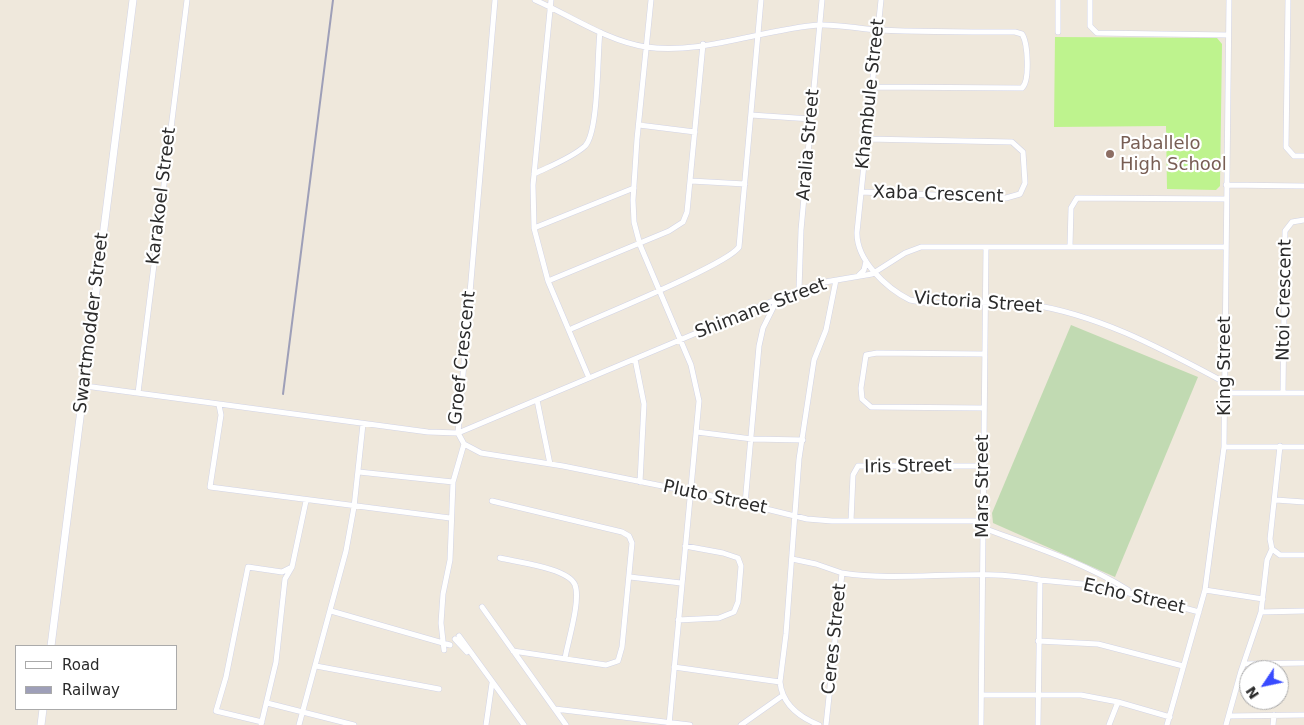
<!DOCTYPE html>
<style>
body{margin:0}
#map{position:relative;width:1304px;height:725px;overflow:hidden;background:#efe8dc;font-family:"DejaVu Sans",sans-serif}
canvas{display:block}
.legend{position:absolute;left:15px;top:645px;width:162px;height:65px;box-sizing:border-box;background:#fff;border:1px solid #aaa;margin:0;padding:6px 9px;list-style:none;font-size:15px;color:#2b2b2b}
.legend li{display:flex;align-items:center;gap:10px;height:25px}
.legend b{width:25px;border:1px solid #aaa}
.north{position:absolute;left:1239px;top:660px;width:50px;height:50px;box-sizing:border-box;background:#fff;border:1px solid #aaa;border-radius:50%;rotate:236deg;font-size:14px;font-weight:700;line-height:20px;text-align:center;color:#2b2b2b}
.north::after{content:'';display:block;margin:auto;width:18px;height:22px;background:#394bff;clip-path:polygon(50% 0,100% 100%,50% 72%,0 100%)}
</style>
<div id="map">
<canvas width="1304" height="725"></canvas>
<ul class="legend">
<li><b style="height:6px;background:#fff"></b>Road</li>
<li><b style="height:6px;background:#9e9fb8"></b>Railway</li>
</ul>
<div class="north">N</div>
</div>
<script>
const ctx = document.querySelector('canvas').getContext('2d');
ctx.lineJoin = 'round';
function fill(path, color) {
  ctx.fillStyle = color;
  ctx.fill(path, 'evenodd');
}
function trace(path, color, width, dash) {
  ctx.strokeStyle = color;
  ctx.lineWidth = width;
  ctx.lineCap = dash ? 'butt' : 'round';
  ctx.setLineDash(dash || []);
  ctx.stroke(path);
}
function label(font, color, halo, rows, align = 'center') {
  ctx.font = font + ' "DejaVu Sans",sans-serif';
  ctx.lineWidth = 4.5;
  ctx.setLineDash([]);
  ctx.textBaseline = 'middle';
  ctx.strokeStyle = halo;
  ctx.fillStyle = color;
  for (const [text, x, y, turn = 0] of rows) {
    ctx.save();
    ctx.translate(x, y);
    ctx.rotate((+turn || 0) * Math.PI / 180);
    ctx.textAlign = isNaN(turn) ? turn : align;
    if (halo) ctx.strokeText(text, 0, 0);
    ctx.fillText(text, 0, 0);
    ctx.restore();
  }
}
const cemetery = new Path2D(`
 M1071 325 1198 377 1115 577 993 523 992 513Z`);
const pitch = new Path2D(`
 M1055 37 1217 38 1222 44 1220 186 1216 190 1167 189 1166 126 1054 127Z`);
const minor = new Path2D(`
 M535 0C571 16 607 41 646 47 702 55 763 29 819 25 839 24 859 29 879 30 924 32 970 32 1015 32L1022 34C1028 43 1030 81 1022 88L872 87
 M551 0 533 185 534 228 548 281 589 378
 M651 0 637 139 633 200 634 222 640 245 691 365 699 401 669 725
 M881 0 857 232C856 260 886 288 910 300 946 308 989 298 1027 304 1098 314 1162 349 1224 382
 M1090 0V26L1097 33 1228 35
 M1288 0 1286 147 1294 156H1304
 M1058 32V0
 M751 115 811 119
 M639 125 695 132
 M534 174C550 166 572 158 585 146 599 132 597 55 600 32
 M691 181 745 184
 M1226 185 1304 186
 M861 192 1006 198 1020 194 1025 183 1023 152 1012 142 867 139
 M534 228 634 188
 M1070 246 1071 208 1077 198 1226 199
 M858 276 864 270 866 261
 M548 281 669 231 683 222 687 212 703 44
 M799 290 801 230 822 0
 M569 330C597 317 727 265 739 247L761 0
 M635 359 644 404 640 482
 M85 386 428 432 458 433 495 0
 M138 393 187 0
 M1225 393H1304
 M1283 393 1285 231 1292 222 1304 220
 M537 400 550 464
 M219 405 221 415 210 487 450 518
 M983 408 871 407 862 399 861 388 866 355 877 353 984 354
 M697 432 752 439 803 440
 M1280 446 1270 539 1272 549 1280 555H1304
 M1224 447H1304
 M359 472 453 482
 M1276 500 1304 502
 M492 501 622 532 629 536 632 543 622 647 618 661 606 665 513 651
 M745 504 759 346 763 328 777 300
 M851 521 853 475 858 466H984
 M983 521H832L807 519 717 497 563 466 481 453 464 444 458 433 799 290 825 282 872 274 905 253 921 247H1226
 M983 528C1032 546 1083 562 1128 590
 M500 558C516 562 569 568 575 585 581 600 568 641 565 658
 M792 559 816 564 842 573
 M630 577 681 583
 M1205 590 1263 599
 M482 607 566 725
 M331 611 450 645
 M1261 612 1267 560 1272 549
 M678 620 719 618 734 612 738 602 741 566 738 558 723 553 685 546
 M459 636 524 725
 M455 639 467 652
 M1038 641 1098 644 1183 666
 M444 650 441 623 443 594 450 560 453 482 464 444
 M1244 664 1304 663
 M316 666 439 689
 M674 667 780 682C782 704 799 717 819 725
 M780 682 786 634 799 459 814 360 826 330 836 280
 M982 695H1081L1118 702 1170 717
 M267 703 354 725
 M555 709 690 725
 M1229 716 1304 715
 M262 722 216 711 226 677 248 567 282 572 292 567
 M261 725 276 662 285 579 292 567 306 501
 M299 725 346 551 354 507 363 424
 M486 725 492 683
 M741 725 782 696
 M826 725 842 573C907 583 975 567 1040 580
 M981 725 986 247
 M1038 725 1040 580 1103 586 1199 612
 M1109 725 1118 702
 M1167 725 1205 590 1224 447 1229 0
 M1226 725 1241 671 1261 612 1304 611
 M1273 725 1274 715`);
const secondary = new Path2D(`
 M51 646 133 0
 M41 725 43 709`);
const rail = new Path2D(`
 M283 394 333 0`);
const markers = [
 [1110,154,5,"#8d6e63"]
];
const streetNames = [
 ["Khambule Street",871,94,-84],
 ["Aralia Street",809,145,-85],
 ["Xaba Crescent",938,195,2],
 ["Karakoel Street",162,196,-83],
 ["Ntoi Crescent",1285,300,-89],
 ["Victoria Street",978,303,4],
 ["Shimane Street",761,309,-21],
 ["Swartmodder Street",92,323,-83],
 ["Groef Crescent",463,358,-84],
 ["King Street",1225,366,-90],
 ["Iris Street",908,467,-1],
 ["Mars Street",983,486,-90],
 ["Pluto Street",715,498,12],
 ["Echo Street",1134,597,13],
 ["Ceres Street",835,639,-84]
];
const educationNames = [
 ["Paballelo",1120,144],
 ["High School",1120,165]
];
fill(cemetery, '#c1dab2');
fill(pitch, '#bef38e');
trace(minor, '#d1d3e6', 6);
trace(secondary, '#d1d3e6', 8);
trace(minor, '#fff', 5);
trace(secondary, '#fff', 7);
trace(rail, '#9e9fb8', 2);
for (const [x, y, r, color] of markers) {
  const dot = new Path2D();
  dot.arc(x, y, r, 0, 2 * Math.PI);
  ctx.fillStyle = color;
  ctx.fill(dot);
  trace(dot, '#fff', 2);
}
label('18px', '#2b2b2b', '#fff', streetNames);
label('18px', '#785e54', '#fff', educationNames, 'left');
</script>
